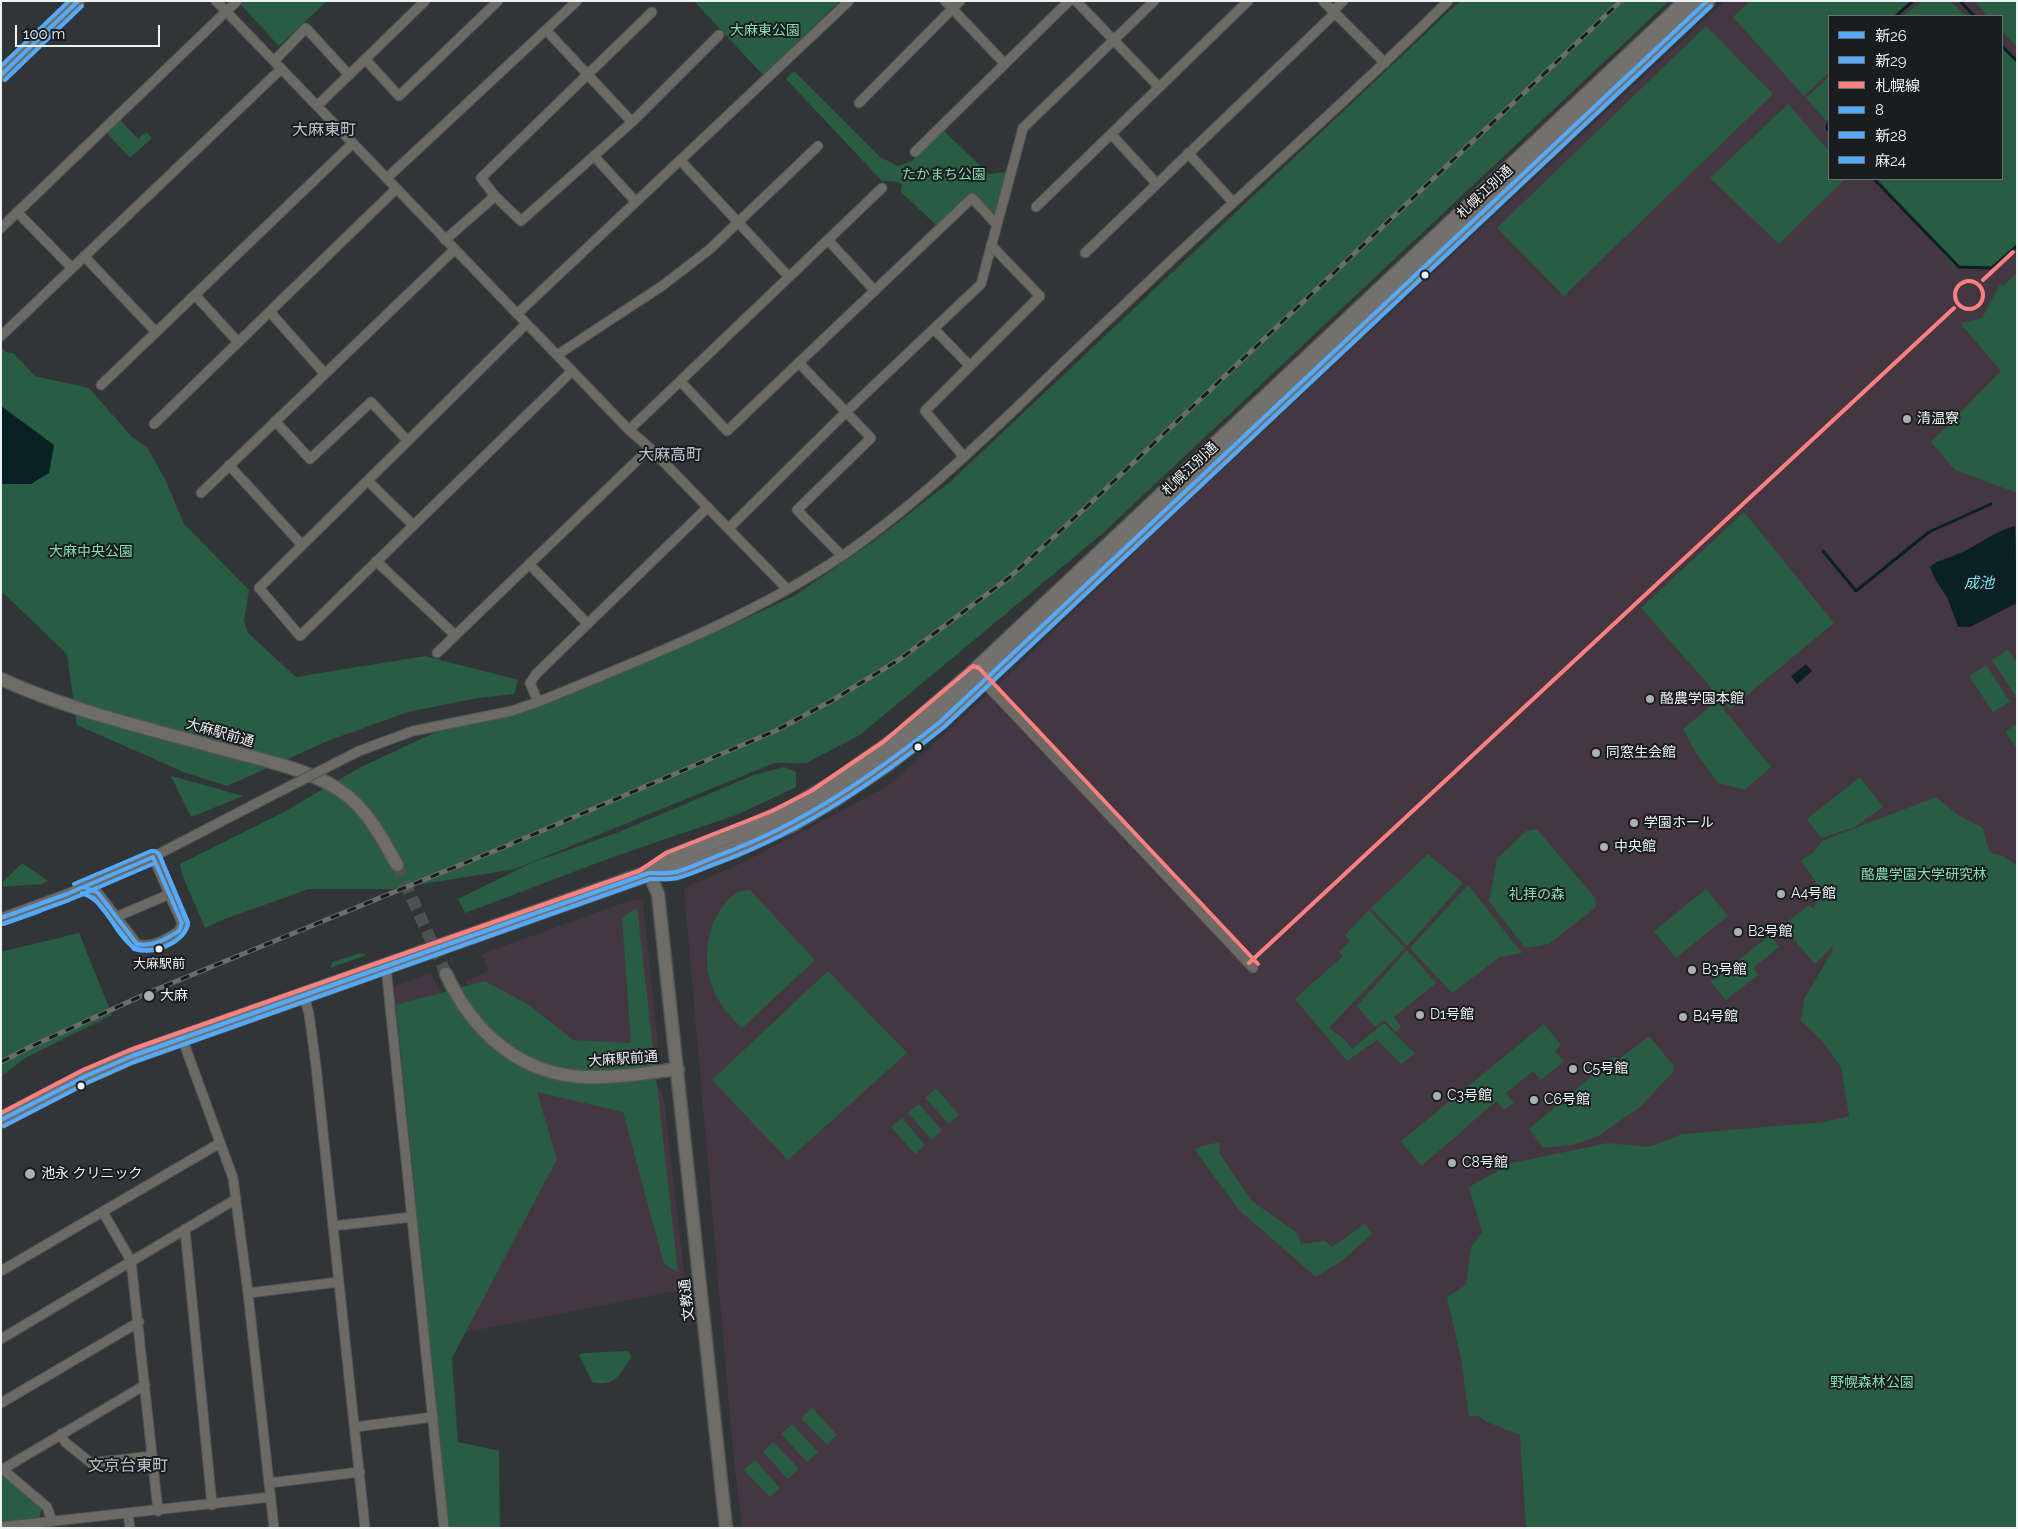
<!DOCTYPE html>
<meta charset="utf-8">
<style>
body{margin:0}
#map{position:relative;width:2018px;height:1529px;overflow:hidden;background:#323538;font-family:Raleway,"Noto Sans JP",sans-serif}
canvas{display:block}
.frame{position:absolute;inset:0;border:2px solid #edf2f5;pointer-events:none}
.legend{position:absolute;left:1828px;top:15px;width:175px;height:165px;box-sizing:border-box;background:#1a1d1f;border:1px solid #6e7275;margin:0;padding:6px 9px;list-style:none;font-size:15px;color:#edf2f5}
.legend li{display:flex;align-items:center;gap:10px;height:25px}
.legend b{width:25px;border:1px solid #6e7275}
.scale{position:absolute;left:15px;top:25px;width:145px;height:22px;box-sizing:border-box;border:2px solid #edf2f5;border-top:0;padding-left:6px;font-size:15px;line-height:18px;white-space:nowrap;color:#edf2f5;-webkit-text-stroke:4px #1a1d1f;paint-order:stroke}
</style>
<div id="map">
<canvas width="2018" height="1529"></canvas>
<div class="frame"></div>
<ul class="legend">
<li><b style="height:6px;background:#54aaff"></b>新26</li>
<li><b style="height:6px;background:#54aaff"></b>新29</li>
<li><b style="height:6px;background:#ff8080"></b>札幌線</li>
<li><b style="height:6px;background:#54aaff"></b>8</li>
<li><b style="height:6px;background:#54aaff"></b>新28</li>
<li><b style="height:6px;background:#54aaff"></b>麻24</li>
</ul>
<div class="scale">100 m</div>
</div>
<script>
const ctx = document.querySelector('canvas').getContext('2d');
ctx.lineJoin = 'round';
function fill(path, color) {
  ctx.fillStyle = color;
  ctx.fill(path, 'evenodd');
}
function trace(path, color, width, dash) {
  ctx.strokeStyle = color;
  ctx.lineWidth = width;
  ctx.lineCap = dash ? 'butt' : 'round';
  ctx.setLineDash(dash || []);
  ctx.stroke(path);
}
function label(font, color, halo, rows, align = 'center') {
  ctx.font = font + ' Raleway,"Noto Sans JP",sans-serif';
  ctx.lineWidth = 4;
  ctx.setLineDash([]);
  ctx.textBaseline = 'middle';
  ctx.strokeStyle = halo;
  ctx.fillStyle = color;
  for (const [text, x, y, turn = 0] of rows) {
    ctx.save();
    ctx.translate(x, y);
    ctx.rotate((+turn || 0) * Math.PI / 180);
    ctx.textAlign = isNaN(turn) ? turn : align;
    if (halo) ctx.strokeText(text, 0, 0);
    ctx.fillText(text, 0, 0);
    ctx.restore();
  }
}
const education = new Path2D(`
 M1725 1H2017V1113L1573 1528H742L733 1450 684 888 742 863 888 786 999 684 1163 525ZM1829 16H2002V179H1829Z
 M634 899 643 902 657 1038V1048L653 1053 614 1064 478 1004 465 981 489 971 482 954Z
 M431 973 436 984 457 1018 660 1090 664 1100 686 1289 425 1340 394 989 395 986Z`);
const green = new Path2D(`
 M241 1H327L279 46 239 3Z
 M694 1H840L763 75Z
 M1460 1H1669L1103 533 860 735 806 763H774L515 869 392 889H309L222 920 205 928 183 877 180 864 282 813 359 768 440 730 539 699 650 659 712 634 794 596 871 543 950 482Z
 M1750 1H1910L1893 16H1829V73L1804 96 1733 17Z
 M1923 1H1950L1966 16H1903Z
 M1974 1H2017V47L2002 31V16H1988Z
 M1706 26 1773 94 1564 296 1497 228Z
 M2002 49 2017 63V244L1992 268 1953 265 1878 179H2002Z
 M794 71 880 157 898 166 912 161 943 130 989 174 1007 172 996 213H991L972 192 936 225 901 192 902 184 893 181H882L786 79Z
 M1829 77V124L1806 98Z
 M1788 104 1829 151V179H1845L1779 244 1710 178Z
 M120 120 138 139 146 132 152 138 130 158 106 132Z
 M2017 273V493L1955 470 1931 442 2001 371 1960 323 1982 318 2001 283 2003 286Z
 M1 347 6 352 13 353 35 376 89 388 132 437 147 447 165 479 184 524 249 590 244 621 248 633 296 677 425 656 518 680 514 694 478 698 408 712 330 740 227 786 186 773 77 725 67 654 1 591Z
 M1744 512 1834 623 1730 709 1641 608Z
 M2008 650 2017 663 2016 697 1992 660Z
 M1986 665 2010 702 1993 712 1969 676Z
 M1717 701 1771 767 1745 790 1718 783 1696 753 1683 729Z
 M2017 723V748L2005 732Z
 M784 767 796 772V787L739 814 613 857 465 913 458 899 531 863 619 832 754 775Z
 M171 776 179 778 243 796 191 817Z
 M1860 777 1883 807 1854 827 1821 838 1807 819Z
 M1936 797 1958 815 1983 828 1989 852 2003 856 2017 865V1528H1526L1520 1435 1487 1422 1479 1416H1469L1461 1359 1447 1297 1466 1285 1471 1247 1482 1232 1469 1187 1512 1163 1608 1143 1649 1147 1682 1134 1824 1122 1849 1116 1841 1067 1821 1040 1801 1021 1804 999 1833 950 1830 946 1829 950 1815 964 1782 926 1809 905 1813 909 1822 891 1801 860 1813 853 1822 841Z
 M1537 829 1595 898 1596 907 1549 944 1525 948 1489 901 1497 859 1526 831Z
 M1428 854 1463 883 1407 946 1371 908Z
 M22 863 48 881 41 884 3 887V882Z
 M1468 885 1522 953 1500 957 1452 993 1410 948Z
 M1706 889 1728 916 1676 958 1654 931Z
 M750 890 815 960 742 1028C729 1016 719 1004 712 987 702 959 707 925 726 902 729 898 734 894 738 892 742 891 746 890 750 890Z
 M637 907 678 1272 664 1264 623 1112 537 1092 557 1159 452 1358 458 1442 499 1451 500 1528H449L396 1005 485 981 529 1005 573 1040 631 1043 622 918Z
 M1369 910 1405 948 1329 1028 1346 1041 1352 1049 1384 1023 1415 1054 1401 1064 1377 1040 1347 1061 1295 999 1343 956 1339 952 1350 941 1345 935Z
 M79 933 112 1015 25 1058 1 1077V952Z
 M1770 935 1779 947 1753 968 1758 975 1726 1000 1711 982Z
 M1407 950 1436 983 1394 1017 1401 1027 1396 1032 1384 1020 1375 1027 1357 1006Z
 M360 953 367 955 330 968 333 962Z
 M828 971 907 1053 788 1160 712 1080Z
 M1544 1024 1561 1045 1555 1051 1564 1061 1541 1080 1533 1071 1506 1093 1514 1103 1504 1110 1496 1101C1470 1123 1447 1145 1421 1166L1401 1141Z
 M1649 1036 1674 1066 1673 1072 1640 1107 1598 1136 1573 1145 1543 1148 1529 1129 1614 1057 1619 1059Z
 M936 1088 959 1115 949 1124 925 1098Z
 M919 1104 942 1130 932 1140 908 1113Z
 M902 1118 925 1145 915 1154 891 1127Z
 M1220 1142 1219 1153 1252 1201 1297 1233 1301 1244 1325 1241 1332 1247 1365 1224 1372 1234 1343 1260 1316 1277 1239 1210 1195 1150 1199 1147Z
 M626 1351 630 1353 631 1358C619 1374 615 1388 592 1382L579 1355 583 1353Z
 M812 1408 837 1435 827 1445 801 1418Z
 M792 1424 818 1452 807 1462 781 1434Z
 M773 1442 799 1469 788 1479 763 1452Z
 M755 1460 780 1488 770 1497 744 1470Z
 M1 1474 42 1509 39 1518 1 1522Z`);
const water = new Path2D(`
 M1 406 54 445 49 473 31 484H1Z
 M2015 526 2017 603 1970 627H1958L1948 599 1935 579 1930 567C1937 560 1947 559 1955 555 1976 548 1993 531 2015 526Z
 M1806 664 1812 671 1797 684 1791 676Z`);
const stream = new Path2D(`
 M1960 1 1974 16
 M1896 16 1913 1
 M2002 46 2017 61
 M1829 121 1827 128 1829 131
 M1874 179 1959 267 1992 268 2017 246
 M1823 551 1856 591 1929 532 1991 504`);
const secondaryTunnel = new Path2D(`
 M397 865 446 974`);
const street = new Path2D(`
 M216 1 629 430 650 448 787 589
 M945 1 1005 64
 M1076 1 1159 87
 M1323 1 1385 63
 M1333 11 1343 1
 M652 12 481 178 495 196 521 221 632 122 719 35
 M546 30 632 122
 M365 59 399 96 498 1
 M274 61 306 28 349 75
 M859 103 960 1
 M317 106 425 1
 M1111 134 1157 184
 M915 152 1069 1
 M1188 153 1232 201
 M594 156 636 202
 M680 160 789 277
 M387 178 577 1
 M1036 207 1248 1
 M17 212 72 268
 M1 228 237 1
 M445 240 495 196
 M828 240 875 291
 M1085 253 1335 13
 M84 256 156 332
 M195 295 238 342
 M270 312 325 374
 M517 314 849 1
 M526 324 259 588 300 636 572 371
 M934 329 970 366
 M1 336 281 69
 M557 355 662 286 710 249 818 146
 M799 363 871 438 797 510 842 556
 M680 381 727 431 972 198 997 225
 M101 385 353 143
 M275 421 310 459 371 402 408 441
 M154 424 396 189
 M629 430 882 188
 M964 457 925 411 1040 296 991 245
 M229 465 302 545
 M368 481 413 525
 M201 493 455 249
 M729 528 846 412 981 284 1023 128 1154 1
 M376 561 455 635
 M529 564 588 624
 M437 653 650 448
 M981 679 1253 968
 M538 702 530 683 536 674 708 507
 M359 751 413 731 512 711 538 702C642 659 748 619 842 556 903 514 957 464 1011 413 1054 371 1098 329 1142 288 1243 191 1349 100 1448 1
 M84 887 98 893 137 944C151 949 168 938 179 931L182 923 153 857
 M116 917 170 894
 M1 918 67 894 153 857 251 806
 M386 967 444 1528
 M304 996 309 1014 316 1066 365 1528
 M182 1038 233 1178 248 1293 274 1528
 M103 1212 131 1261 158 1511
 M333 1226 412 1217
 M185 1229 212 1505
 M1 1271 220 1143
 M248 1293 339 1282
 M1 1339 236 1199
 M1 1403 139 1322
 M355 1427 433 1417
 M61 1434 65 1442 91 1463 152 1456
 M1 1468 47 1507 52 1521
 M3 1469 145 1385
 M269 1483 360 1472
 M128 1514 130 1528
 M1 1527 271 1497`);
const secondary = new Path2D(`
 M1 75 78 1
 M1 679C71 711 148 728 222 749 262 760 316 770 349 797 370 815 384 841 397 865
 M649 873 658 894 726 1528
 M446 974C473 1032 520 1075 586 1077 617 1078 647 1073 678 1069`);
const highway = new Path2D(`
 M649 873 675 872 734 850 792 824 834 799 888 763 940 722 1707 1
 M1 1120 86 1076 132 1056 649 873 670 858 759 824 791 809 833 784 897 739 974 672 1687 1`);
const rail = new Path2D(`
 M1 1062 30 1047 150 992 504 847 775 731 833 700 900 659 1010 577 1095 499 1621 1`);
const streetBridge = new Path2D(`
 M251 806 359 751`);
const bus1 = new Path2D(`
 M1 1120 86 1076 132 1056 649 873C657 873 667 874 676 872 691 868 707 860 722 854 803 824 873 775 940 722L1707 1`);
const bus2 = new Path2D(`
 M4 1126 89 1082 134 1062 650 879C659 879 669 880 677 878 693 874 708 866 723 861 805 830 876 781 944 727L1711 6`);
const bus3 = new Path2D(`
 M1983 280 2013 252
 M1955 295a14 14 0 1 1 28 0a14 14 0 1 1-28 0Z
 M1249 963 1954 308
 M1 1113 83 1070 130 1050 639 871 666 853 772 811 811 791 883 742 973 666 979 668 1258 964`);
const bus4 = new Path2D(`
 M1 75 78 1
 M84 887 98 893 137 944C153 947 166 939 179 931L182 923 153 857
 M1 918 67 894 153 857`);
const bus5 = new Path2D(`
 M5 80 82 6
 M82 893 94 898 134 949C154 955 184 944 188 922L159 854
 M3 924 69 900 155 863`);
const bus6 = new Path2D(`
 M1 66 69 1
 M74 884 151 851H155L159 854 188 925C184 937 175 942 163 947 116 965 118 906 84 894L79 896
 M3 924 40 911`);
const markers = [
 [1425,275,4.5,"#edf2f5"],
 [1907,419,5,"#acb0b3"],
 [1650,699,5,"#acb0b3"],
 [918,747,4.5,"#edf2f5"],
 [1596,753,5,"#acb0b3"],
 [1634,823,5,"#acb0b3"],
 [1604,847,5,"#acb0b3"],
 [1781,894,5,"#acb0b3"],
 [1738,932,5,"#acb0b3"],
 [159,949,4.5,"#edf2f5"],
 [1692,970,5,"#acb0b3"],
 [149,996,6,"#acb0b3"],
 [1420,1015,5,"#acb0b3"],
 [1683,1017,5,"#acb0b3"],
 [1573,1069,5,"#acb0b3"],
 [81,1086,4.5,"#edf2f5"],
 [1437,1096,5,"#acb0b3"],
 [1534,1100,5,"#acb0b3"],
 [1452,1163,5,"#acb0b3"],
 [30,1174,6,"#acb0b3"]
];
const busNames = [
 ["大麻駅前",159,964]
];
const parkNames = [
 ["大麻東公園",765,31],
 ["たかまち公園",944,175],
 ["大麻中央公園",91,552],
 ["酪農学園大学研究林",1924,875],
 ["礼拝の森",1537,895],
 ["野幌森林公園",1872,1383]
];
const streetNames = [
 ["札幌江別通",1485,192,-43],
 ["札幌江別通",1190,469,-43],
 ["大麻駅前通",220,733,16],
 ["大麻駅前通",623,1059,-4],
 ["文教通",687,1300,-96]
];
const poiNames = [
 ["清温寮",1917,419],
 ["酪農学園本館",1660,699],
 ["同窓生会館",1606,753],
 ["学園ホール",1644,823],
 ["中央館",1614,847],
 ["A4号館",1791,894],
 ["B2号館",1748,932],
 ["B3号館",1702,970],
 ["大麻",160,996],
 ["D1号館",1430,1015],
 ["B4号館",1693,1017],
 ["C5号館",1583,1069],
 ["C3号館",1447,1096],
 ["C6号館",1544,1100],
 ["C8号館",1462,1163],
 ["池永 クリニック",41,1174]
];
const waterNames = [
 ["成池",1979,583]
];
const quarterNames = [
 ["大麻東町",324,130],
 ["大麻高町",670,455],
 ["文京台東町",128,1466]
];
fill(education, '#443742');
fill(green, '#285c43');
fill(water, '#092124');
trace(stream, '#092124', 3);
trace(secondaryTunnel, '#4e5154', 12, [12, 6]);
trace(street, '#515355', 11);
trace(secondary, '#515355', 15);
trace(highway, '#515355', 18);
trace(street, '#6b6a65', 9);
trace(secondary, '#6e6c67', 12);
trace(highway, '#73716e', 15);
trace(rail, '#6b6c6b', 5);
trace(rail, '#1a1d1f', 3, [9]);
trace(streetBridge, '#515355', 11, []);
trace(streetBridge, '#6b6a65', 9);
trace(bus1, '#54aaff', 4);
trace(bus2, '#54aaff', 4);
trace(bus3, '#ff8080', 4);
trace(bus4, '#54aaff', 4);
trace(bus5, '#54aaff', 4);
trace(bus6, '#54aaff', 4);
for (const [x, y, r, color] of markers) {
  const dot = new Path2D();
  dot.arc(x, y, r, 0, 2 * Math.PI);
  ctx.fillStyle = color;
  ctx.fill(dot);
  trace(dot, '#1a1d1f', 2);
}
label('13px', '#edf2f5', '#1a1d1f', busNames);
label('14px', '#84deae', '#1a1d1f', parkNames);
label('14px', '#edf2f5', '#1a1d1f', streetNames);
label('14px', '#edf2f5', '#1a1d1f', poiNames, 'left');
label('italic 15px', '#6fe9f6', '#1a1d1f', waterNames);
label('16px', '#bbc3ca', '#1a1d1f', quarterNames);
</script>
